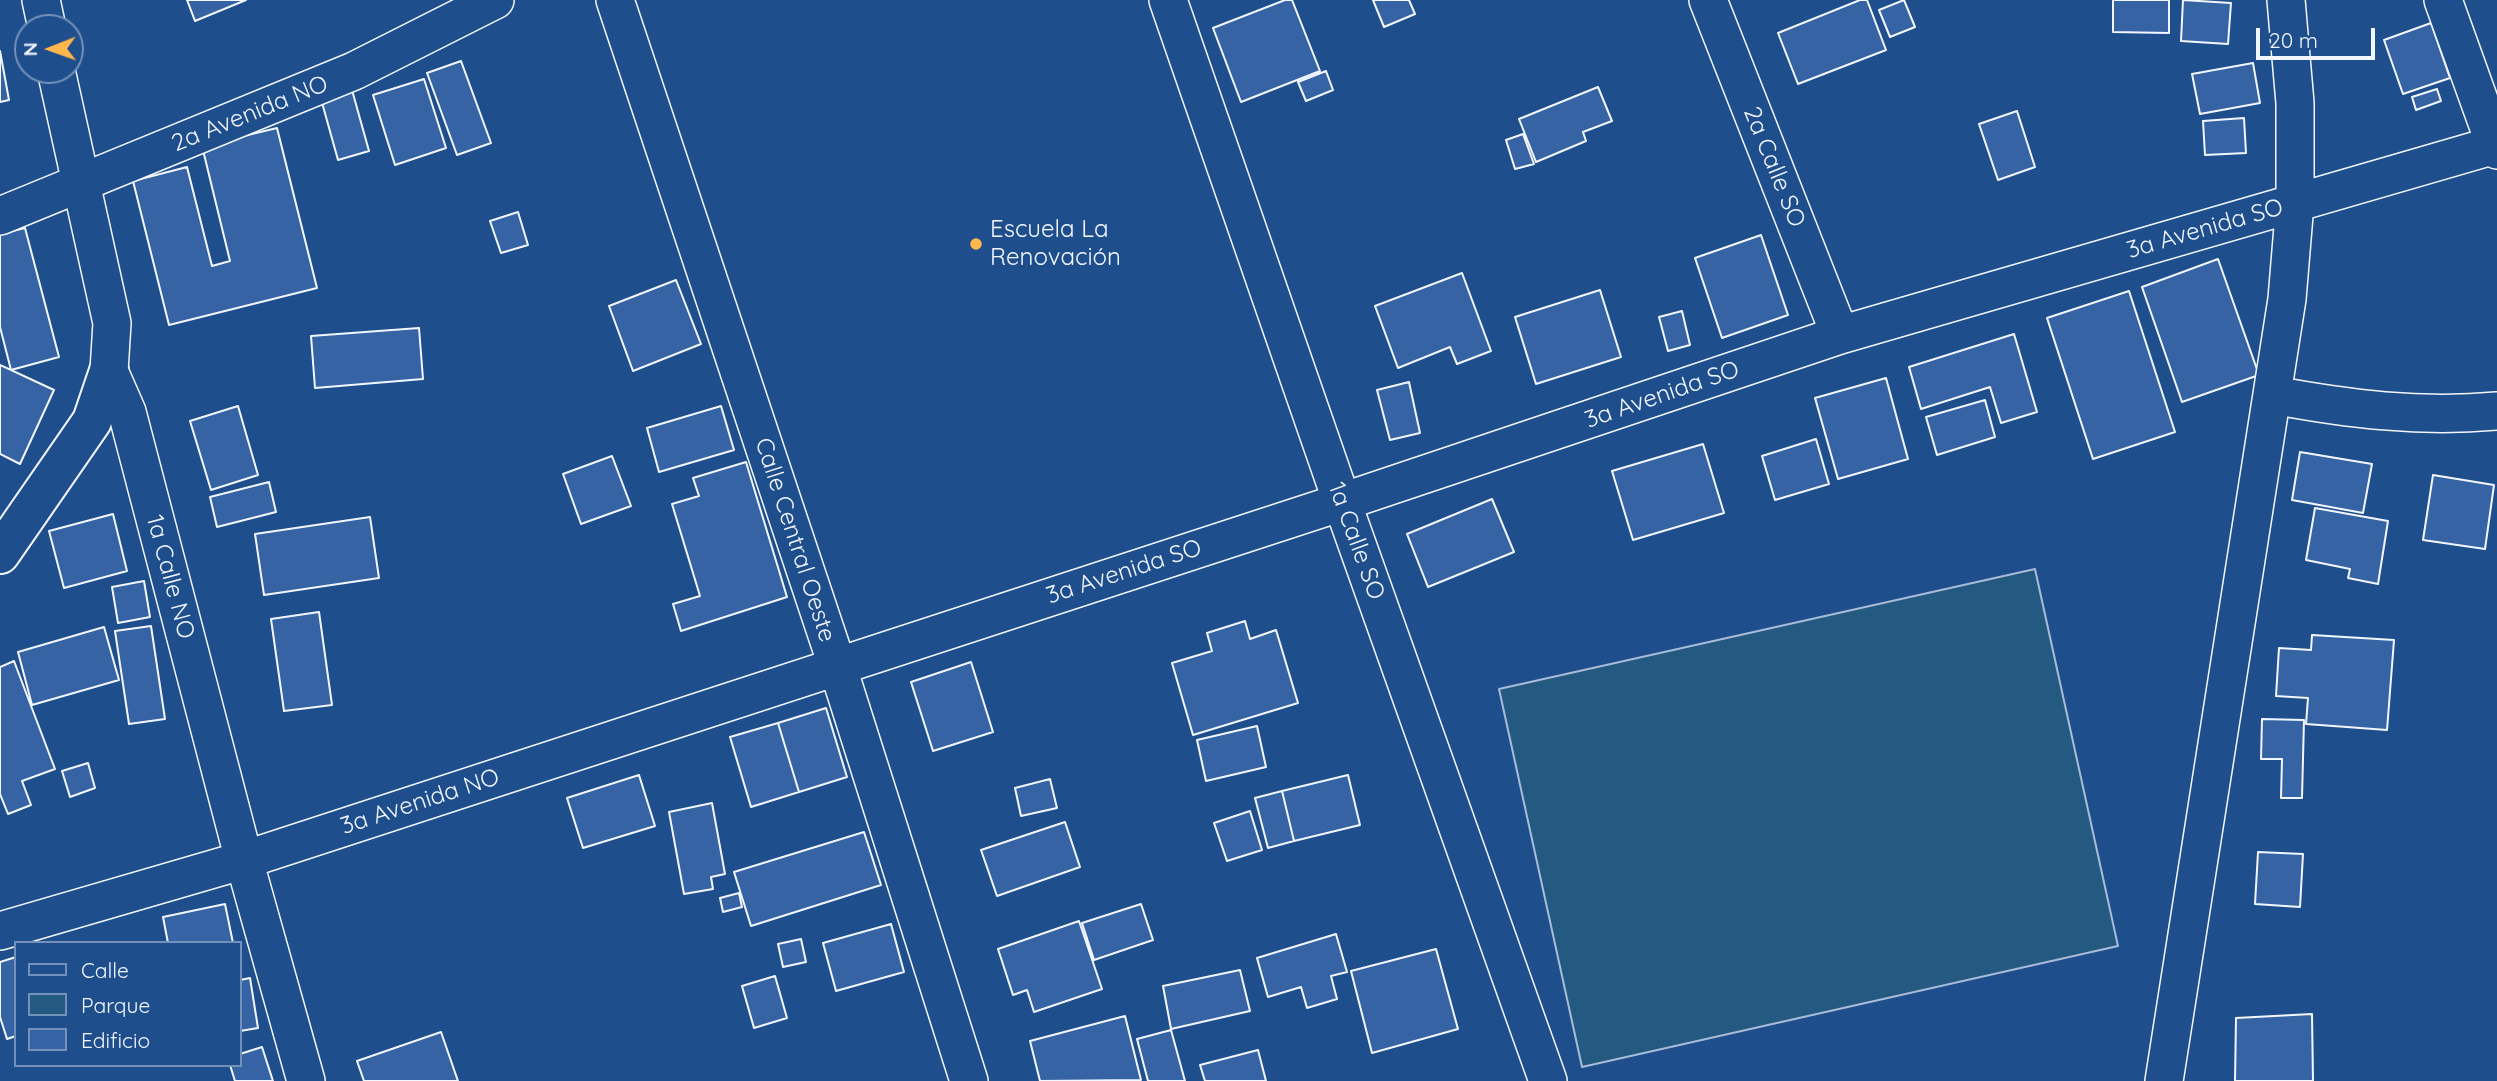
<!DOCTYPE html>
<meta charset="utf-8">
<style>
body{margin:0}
#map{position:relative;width:2497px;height:1081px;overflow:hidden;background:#1f4e8c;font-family:Quicksand,sans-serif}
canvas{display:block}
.legend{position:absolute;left:14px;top:941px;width:228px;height:126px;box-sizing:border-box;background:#1f4e8c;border:2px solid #7391ba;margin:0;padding:9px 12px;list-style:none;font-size:21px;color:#f2f6ff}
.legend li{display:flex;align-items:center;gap:14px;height:35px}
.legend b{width:35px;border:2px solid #7391ba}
.north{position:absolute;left:14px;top:14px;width:70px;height:70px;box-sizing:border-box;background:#1f4e8c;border:2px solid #7391ba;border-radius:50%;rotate:269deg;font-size:19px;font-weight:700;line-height:28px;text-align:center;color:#f2f6ff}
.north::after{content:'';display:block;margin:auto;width:24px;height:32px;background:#ffb74d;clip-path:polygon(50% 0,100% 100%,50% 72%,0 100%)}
.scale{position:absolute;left:2256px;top:28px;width:119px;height:32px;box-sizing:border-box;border:4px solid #f2f6ff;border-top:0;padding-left:9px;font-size:21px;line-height:24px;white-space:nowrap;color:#f2f6ff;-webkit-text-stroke:5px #1f4e8c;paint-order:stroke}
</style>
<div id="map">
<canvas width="2497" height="1081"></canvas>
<ul class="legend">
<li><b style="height:9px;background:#1f4e8c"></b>Calle</li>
<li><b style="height:19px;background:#245a82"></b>Parque</li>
<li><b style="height:19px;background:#3563a3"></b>Edificio</li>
</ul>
<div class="north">N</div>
<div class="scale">20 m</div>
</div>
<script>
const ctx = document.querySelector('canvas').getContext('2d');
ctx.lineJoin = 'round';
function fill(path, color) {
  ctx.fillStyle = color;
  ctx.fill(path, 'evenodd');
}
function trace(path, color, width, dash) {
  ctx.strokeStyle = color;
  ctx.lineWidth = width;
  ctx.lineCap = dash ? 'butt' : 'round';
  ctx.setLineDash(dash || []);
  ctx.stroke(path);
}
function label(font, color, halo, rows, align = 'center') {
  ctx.font = font + ' Quicksand,sans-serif';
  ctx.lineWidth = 5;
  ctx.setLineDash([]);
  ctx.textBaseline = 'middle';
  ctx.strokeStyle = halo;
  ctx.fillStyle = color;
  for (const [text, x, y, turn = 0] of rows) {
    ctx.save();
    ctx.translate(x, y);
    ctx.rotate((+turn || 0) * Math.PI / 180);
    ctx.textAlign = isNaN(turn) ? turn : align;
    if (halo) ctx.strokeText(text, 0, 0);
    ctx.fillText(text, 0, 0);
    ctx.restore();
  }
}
const green = new Path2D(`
 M2035 569 2118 946 1582 1067 1499 689Z`);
const building = new Path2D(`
 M187 0H246L195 21Z
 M1285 0H1292L1320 71 1241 102 1213 28Z
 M1373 0H1409L1415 14 1384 27Z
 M1860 0H1867L1886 50 1798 84 1778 33Z
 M1904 0 1915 27 1890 37 1879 10Z
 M2113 0H2169V33L2113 32Z
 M2183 0 2231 3 2228 44 2181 41Z
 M2431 23 2450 78 2403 94 2384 40Z
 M0 51 9 100 0 102Z
 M461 61 491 143 457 155 427 73Z
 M2253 63 2260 103 2200 114 2192 74Z
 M1326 71 1333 90 1306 101 1298 82Z
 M424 79 446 148 395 165 373 95Z
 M1598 87 1612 121 1583 132 1586 141 1536 162 1519 119Z
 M2437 89 2441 101 2416 110 2412 97Z
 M352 90 369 151 338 160 321 99Z
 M2017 111 2035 167 1998 180 1979 124Z
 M2244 118 2246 153 2205 155 2203 121Z
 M277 128 317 288 169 325 133 181 187 167 212 266 230 261 202 146Z
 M1523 134 1534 164 1515 169 1506 140Z
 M518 212 528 245 501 253 490 221Z
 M25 228 59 357 11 370 0 327V234Z
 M1761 235 1788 315 1722 338 1695 258Z
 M2218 259 2259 375 2182 402 2142 287Z
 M1462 273 1491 351 1457 364 1450 347 1398 368 1375 306Z
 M676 280 701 344 633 371 609 306Z
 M1600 290 1621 357 1536 384 1515 317Z
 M2129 291 2175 432 2093 459 2047 318Z
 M1682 311 1690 345 1668 351 1659 317Z
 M419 328 423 379 315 388 311 336Z
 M2014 334 2037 412 2001 423 1990 387 1921 409 1909 367Z
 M0 365 54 390 20 464 0 454Z
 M1886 378 1908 459 1838 479 1815 398Z
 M1409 382 1420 433 1390 440 1377 390Z
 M1985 400 1995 437 1937 455 1926 417Z
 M238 406 258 475 211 490 190 421Z
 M721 406 734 450 659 472 647 428Z
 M1816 439 1829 484 1775 500 1762 456Z
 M1703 444 1724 513 1633 540 1612 471Z
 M2300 452 2372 464 2363 513 2292 500Z
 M612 456 631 506 581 524 563 474Z
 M746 462 787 597 681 631 673 604 700 596 672 504 699 496 693 478Z
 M2433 475 2494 485 2485 549 2423 540Z
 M269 482 276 512 217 527 210 497Z
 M1492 499 1514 552 1428 587 1407 534Z
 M2315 508 2388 521 2378 584 2348 578 2350 569 2306 560Z
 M113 514 127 571 64 588 49 531Z
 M370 517 379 578 264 595 255 534Z
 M144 581 150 617 118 623 112 587Z
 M319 612 332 705 284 711 271 619Z
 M1245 621 1250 639 1276 630 1298 703 1193 735 1172 663 1212 651 1207 633Z
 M151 626 165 719 129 724 115 631Z
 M104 627 119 680 32 705 18 652Z
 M2312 635 2394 640 2387 730 2306 724 2308 698 2276 696 2279 648 2311 650Z
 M14 661 55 769 22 781 31 805 8 814 0 794V667Z
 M971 662 993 732 933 751 911 682Z
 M826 708 847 777 799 792 778 723Z
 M2262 719 2304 720 2302 798H2281L2282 759H2261Z
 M778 723 799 792 751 807 730 737Z
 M1257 726 1266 767 1206 781 1197 740Z
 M88 763 95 788 70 797 62 771Z
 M639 775 655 826 583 848 567 798Z
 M1348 775 1360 825 1294 841 1282 791Z
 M1050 779 1057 808 1021 816 1015 788Z
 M1282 791 1294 841 1268 848 1255 798Z
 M712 803 725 874 711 877 713 889 684 894 669 812Z
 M1250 811 1262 850 1227 861 1214 823Z
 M1065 822 1080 867 997 896 981 850Z
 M864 832 881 885 751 926 734 872Z
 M2258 852 2303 854 2300 907 2255 904Z
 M739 893 742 907 723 912 720 898Z
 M225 904 233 943H168L163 917Z
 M1141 904 1153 940 1094 960 1082 923Z
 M1079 921 1102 989 1034 1012 1027 990 1013 995 998 949Z
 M891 924 904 972 836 991 823 943Z
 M1336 934 1347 972 1331 976 1337 999 1307 1008 1301 987 1268 997 1257 958Z
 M801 939 806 962 783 967 778 944Z
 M1436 949 1458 1029 1372 1053 1351 971Z
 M16 957V1036L7 1039 0 1017V962Z
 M1240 970 1250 1011 1171 1029 1163 986Z
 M775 976 787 1018 754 1028 742 986Z
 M250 978 258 1028 240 1031V980Z
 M2312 1014 2313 1081H2235L2236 1018Z
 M1125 1016 1141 1080 1040 1081 1030 1041Z
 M1171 1030 1185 1081H1148L1137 1039Z
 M441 1032 458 1081H364L357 1061Z
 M262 1047 273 1081H235L230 1065H240V1054Z
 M1258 1050 1266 1081H1205L1200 1065Z`);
const minor = new Path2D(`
 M41 0 47 28
 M615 0 837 665 969 1081
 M1168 0 1342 502 1548 1081
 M1708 0 1840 335
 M2443 0 2497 150
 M56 70 112 323 109 371 127 412 244 860 306 1081
 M0 216 354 71 495 0
 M2273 395C2348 409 2420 418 2497 411
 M0 931 244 860 1342 502 1840 335 2495 145
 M2164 1081 2287 299 2295 203V103L2286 0`);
const tertiary = new Path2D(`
 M0 554 92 421 109 371`);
const markers = [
 [976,244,7,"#ffb74d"]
];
const streetNames = [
 ["2a Avenida NO",250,114,-22],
 ["2a Calle SO",1774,167,68],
 ["3a Avenida SO",2205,229,-16],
 ["3a Avenida SO",1662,395,-19],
 ["Calle Central Oeste",795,540,72],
 ["1a Calle SO",1356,541,70],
 ["3a Avenida SO",1124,572,-18],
 ["1a Calle NO",170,577,75],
 ["3a Avenida NO",420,802,-18]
];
const poiNames = [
 ["Escuela La",990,230],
 ["Renovación",990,258]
];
fill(green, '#245a82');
trace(green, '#a8bbd7', 2);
fill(building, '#3563a3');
trace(building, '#f2f6ff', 2);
trace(minor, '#f2f6ff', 40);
trace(tertiary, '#f2f6ff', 42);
trace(minor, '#1f4e8c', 37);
trace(tertiary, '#1f4e8c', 38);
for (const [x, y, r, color] of markers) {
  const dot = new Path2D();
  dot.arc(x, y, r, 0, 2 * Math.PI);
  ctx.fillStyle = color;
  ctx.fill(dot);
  trace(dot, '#1f4e8c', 2.5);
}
label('24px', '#f2f6ff', '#1f4e8c', streetNames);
label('24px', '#f2f6ff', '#1f4e8c', poiNames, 'left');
</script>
